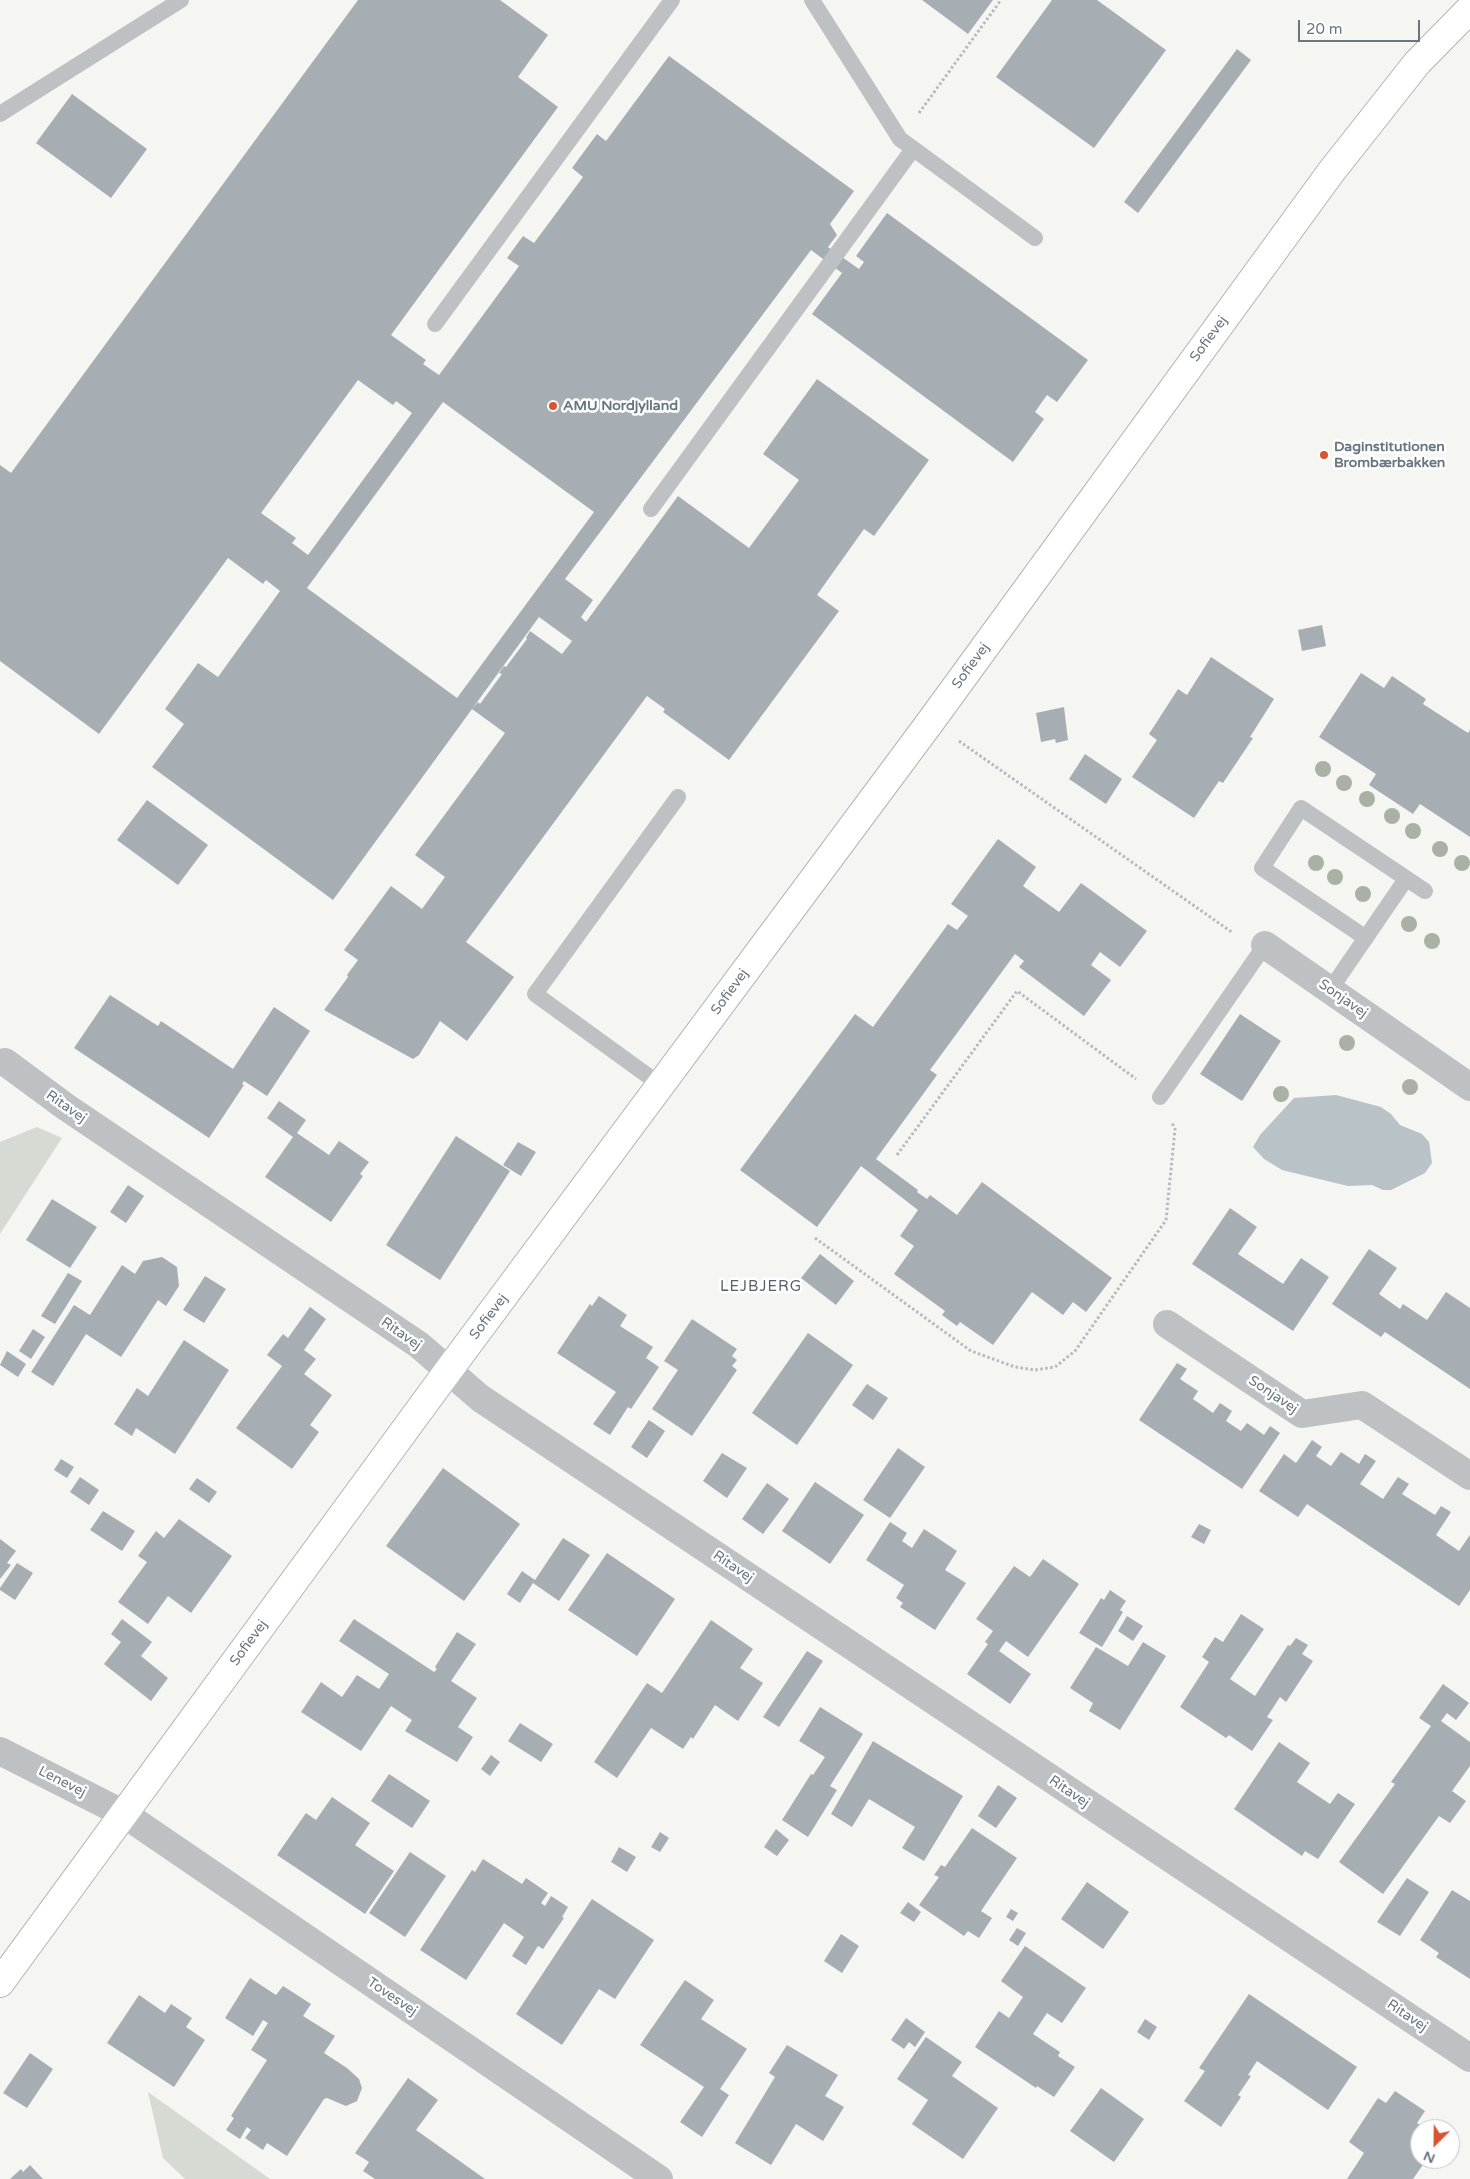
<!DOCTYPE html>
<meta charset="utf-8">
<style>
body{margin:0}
#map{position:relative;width:1470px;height:2179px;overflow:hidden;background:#f5f5f2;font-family:"Varela Round",sans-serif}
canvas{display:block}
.north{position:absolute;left:1410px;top:2119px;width:50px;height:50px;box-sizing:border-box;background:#fff;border:1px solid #c2c8cd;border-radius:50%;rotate:203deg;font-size:14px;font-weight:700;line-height:20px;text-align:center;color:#677681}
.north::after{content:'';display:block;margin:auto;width:18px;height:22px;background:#d65532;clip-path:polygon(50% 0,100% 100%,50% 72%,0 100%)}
.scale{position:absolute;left:1298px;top:20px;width:122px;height:22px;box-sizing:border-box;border:2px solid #677681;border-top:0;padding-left:6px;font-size:15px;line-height:18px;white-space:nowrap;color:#677681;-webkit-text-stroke:4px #fff;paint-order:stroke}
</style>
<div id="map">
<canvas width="1470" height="2179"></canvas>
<div class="north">N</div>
<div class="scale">20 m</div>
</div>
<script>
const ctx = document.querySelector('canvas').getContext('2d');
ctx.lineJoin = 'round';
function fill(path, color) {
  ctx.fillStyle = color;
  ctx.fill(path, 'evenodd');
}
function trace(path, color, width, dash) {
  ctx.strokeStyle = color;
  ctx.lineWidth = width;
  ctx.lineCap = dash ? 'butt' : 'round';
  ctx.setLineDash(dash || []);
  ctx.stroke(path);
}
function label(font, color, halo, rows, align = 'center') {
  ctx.font = font + ' "Varela Round",sans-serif';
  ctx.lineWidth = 5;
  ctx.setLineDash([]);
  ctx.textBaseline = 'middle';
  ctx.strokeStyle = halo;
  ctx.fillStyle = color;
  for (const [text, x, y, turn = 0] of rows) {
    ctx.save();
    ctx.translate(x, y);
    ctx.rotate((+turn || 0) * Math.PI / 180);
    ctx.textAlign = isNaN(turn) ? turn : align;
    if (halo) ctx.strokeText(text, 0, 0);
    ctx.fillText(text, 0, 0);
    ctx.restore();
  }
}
const green = new Path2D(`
 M37 1127 62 1138 0 1234V1142Z
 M148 2092 270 2179H185L163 2158Z`);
const water = new Path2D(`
 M1336 1095 1381 1107 1391 1114 1400 1125 1422 1134 1429 1142 1432 1163 1425 1173 1391 1190H1383L1372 1185 1348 1186 1282 1170 1264 1159 1253 1147 1260 1135 1294 1098Z`);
const building = new Path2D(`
 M358 0H500L548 35 518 77 558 107 391 335 426 360 423 364 439 375 519 266 507 258 523 236 534 243 583 177 572 168 597 134 606 141 669 56 854 191 830 224 837 235 828 247 859 269 864 262 856 256 887 213 1088 360 1057 402 1047 395 1035 412 1044 419 1013 462 812 314 842 273 811 250 565 579 593 600 581 617 586 622 678 496 749 548 799 480 763 454 817 379 929 460 874 536 864 529 817 595 839 611 729 760 663 712 665 709 647 696 466 942 514 977 467 1041 440 1021 419 1055 413 1059 324 1010 348 977 347 975 358 960 344 950 391 886 422 909 445 877 415 855 505 733 472 709 478 702 480 704 502 674 499 673 504 666 506 667 527 639 526 638 530 631 562 654 572 641 539 617 333 900 152 767 184 724 165 709 198 663 218 677 280 591 266 580 263 584 228 558 99 734 0 661V465L11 473ZM358 380 393 405 396 401 412 413 308 555 292 543 296 538 261 513ZM443 402 594 512 457 698 307 588Z
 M922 0H993L968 34Z
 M1052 0H1097L1166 50 1094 148 996 77Z
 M1237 49 1251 60 1138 213 1124 202Z
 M72 94 147 149 111 198 36 143Z
 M1322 625 1326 646 1302 651 1298 630Z
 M1211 657 1274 699 1250 737 1253 738 1223 783 1219 781 1194 818 1132 777 1157 740 1149 734 1178 689 1187 695Z
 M1361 673 1384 688 1392 676 1426 699 1423 704 1468 733 1470 730V837L1420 804 1413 814 1369 785 1376 774 1319 737Z
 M1064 707 1068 740 1056 743 1055 739 1041 742 1036 713Z
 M1085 754 1122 779 1106 804 1069 779Z
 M147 800 208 845 178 885 117 840Z
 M998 839 1036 867 1023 886 1059 912 1081 883 1147 931 1120 967 1100 952 1091 965 1111 980 1084 1016 1019 967 1024 961 1015 954 930 1070 937 1075 876 1159 918 1190 917 1192 927 1199 930 1195 957 1215 982 1182 1112 1278 1086 1312 1073 1302 1063 1315 1032 1292 993 1345 960 1322 957 1326 942 1315 945 1311 894 1274 914 1246 900 1236 918 1210 861 1166 817 1227 740 1170 855 1014 873 1027 948 924 957 930 968 916 951 904Z
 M110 995 158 1026 161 1021 233 1069 274 1007 310 1031 267 1096 244 1081 242 1084 244 1085 209 1138 74 1048Z
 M1240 1014 1281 1041 1242 1101 1200 1074Z
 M279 1101 306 1120 297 1133 329 1155 339 1141 369 1162 360 1174 363 1176 331 1222 265 1177 293 1137 267 1118Z
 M456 1136 510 1171 440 1280 386 1245Z
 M518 1142 536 1152 521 1176 503 1165Z
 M128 1185 144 1196 126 1223 110 1212Z
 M52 1199 97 1227 70 1268 26 1240Z
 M1230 1208 1257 1227 1238 1254 1283 1284 1301 1258 1329 1277 1293 1331 1192 1264Z
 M1369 1249 1397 1268 1379 1294 1400 1309 1403 1304 1427 1320 1446 1292 1470 1308V1389L1385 1332 1381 1337 1332 1304Z
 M820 1254 854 1281 836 1305 801 1278Z
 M162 1257 177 1267 179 1286 166 1306 158 1300 121 1357 86 1334 53 1386 31 1372 74 1305 90 1315 122 1265 135 1274 143 1261Z
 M68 1273 82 1281 55 1324 41 1316Z
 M205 1276 226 1289 204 1323 183 1310Z
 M599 1296 627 1315 620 1326 653 1347 646 1358 659 1367 631 1409 628 1407 610 1435 593 1424 616 1392 557 1353 590 1304 592 1306Z
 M310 1307 326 1319 304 1350 316 1359 304 1374 332 1395 310 1425 319 1432 292 1469 236 1428 282 1366 267 1355 283 1334 288 1338Z
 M692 1319 737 1349 732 1356 737 1360 732 1366 737 1370 692 1436 652 1409 678 1370 664 1361Z
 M33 1329 45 1337 31 1359 19 1351Z
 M808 1333 853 1365 797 1445 752 1413Z
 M184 1340 229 1370 175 1454 136 1428 132 1436 114 1424 137 1388 148 1396Z
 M7 1351 26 1364 18 1377 0 1365Z
 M1177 1363 1187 1369 1180 1379 1198 1391 1193 1399 1213 1413 1220 1403 1232 1411 1226 1421 1241 1431 1247 1423 1264 1435 1270 1426 1280 1433 1242 1489 1139 1420Z
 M867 1384 888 1398 873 1420 852 1405Z
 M649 1420 665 1431 647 1458 631 1447Z
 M1312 1440 1322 1447 1316 1456 1331 1466 1341 1452 1359 1464 1365 1454 1376 1461 1360 1484 1383 1499 1398 1477 1409 1484 1402 1494 1435 1515 1441 1506 1451 1512 1436 1535 1459 1551 1470 1535V1590L1459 1606 1307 1504 1298 1517 1259 1491 1284 1454 1296 1463Z
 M898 1448 925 1467 890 1518 863 1500Z
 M722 1453 747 1468 727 1498 703 1481Z
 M61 1459 74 1467 67 1478 54 1470Z
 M443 1468 520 1524 464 1601 386 1546Z
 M80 1477 99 1490 89 1505 70 1492Z
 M197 1478 217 1492 209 1503 189 1489Z
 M815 1482 864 1515 830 1564 782 1531Z
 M767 1483 789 1499 763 1534 742 1519Z
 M103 1511 135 1531 122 1551 90 1530Z
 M179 1519 232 1556 191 1613 168 1596 148 1624 118 1602 147 1562 138 1556 156 1531 164 1538Z
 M890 1522 907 1533 902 1541 912 1548 924 1529 957 1551 945 1570 966 1583 935 1630 900 1607 903 1603 896 1598 904 1585 866 1560Z
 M1199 1524 1211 1530 1204 1544 1191 1537Z
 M563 1538 590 1555 559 1601 533 1583 520 1603 507 1594 522 1571 535 1580Z
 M0 1539 16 1551 7 1563 11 1565 0 1579Z
 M607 1553 675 1599 637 1656 568 1610Z
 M1043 1559 1079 1584 1028 1657 1006 1641 999 1651 1031 1674 1010 1704 967 1674 988 1644 985 1642 993 1631 976 1619 1014 1566 1030 1577Z
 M17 1563 33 1573 15 1600 0 1590V1588Z
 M1110 1590 1126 1601 1120 1610 1123 1612 1102 1647 1079 1633 1101 1598 1104 1600Z
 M1241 1614 1264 1629 1230 1679 1255 1696 1288 1645 1290 1646 1296 1638 1308 1645 1302 1654 1313 1661 1286 1702 1280 1697 1267 1717 1273 1720 1252 1751 1229 1735 1226 1738 1180 1707 1209 1662 1202 1657 1215 1637 1223 1642Z
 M1127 1616 1143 1626 1133 1641 1118 1631Z
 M122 1619 152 1642 141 1656 168 1678 151 1701 104 1664 121 1642 111 1634Z
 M354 1619 434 1672 437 1669 435 1667 457 1632 476 1644 451 1681 477 1698 458 1727 473 1737 457 1762 405 1731 412 1720 391 1706 361 1751 301 1712 321 1682 342 1697 357 1675 379 1689 389 1674 339 1641Z
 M711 1620 753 1649 740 1668 763 1683 738 1721 715 1705 693 1739 691 1737 683 1749 651 1728 617 1778 594 1762 647 1683 662 1693Z
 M1143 1642 1166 1656 1120 1730 1089 1711 1093 1703 1070 1688 1096 1647 1128 1666Z
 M807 1651 823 1661 779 1727 763 1717Z
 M1443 1684 1469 1703 1456 1720 1447 1713 1441 1721 1470 1742V1766L1452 1791 1466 1801 1450 1823 1439 1816 1383 1894 1339 1862 1395 1784 1391 1782 1431 1726 1419 1718Z
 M820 1707 863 1734 830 1786 837 1790 808 1837 782 1820 811 1774 813 1775 825 1757 799 1741Z
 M520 1723 553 1744 541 1762 508 1741Z
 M873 1741 963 1796 924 1861 902 1848 915 1827 869 1799 852 1827 831 1814Z
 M1279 1742 1310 1763 1297 1782 1330 1804 1338 1793 1355 1804 1318 1859 1305 1851 1302 1856 1234 1809Z
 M491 1755 500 1762 490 1776 481 1769Z
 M389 1774 430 1801 412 1828 371 1801Z
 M998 1785 1017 1798 996 1828 978 1816Z
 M332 1797 370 1823 355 1845 394 1871 365 1914 277 1855 306 1813 316 1820Z
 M972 1828 1017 1858 981 1911 992 1918 979 1938 968 1931 964 1936 919 1905 939 1877 934 1875 941 1865 945 1867Z
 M776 1829 789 1840 777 1856 764 1847Z
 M660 1832 669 1838 660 1852 651 1847Z
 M619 1847 636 1857 627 1872 611 1862Z
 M410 1852 446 1876 405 1937 369 1913Z
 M483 1859 522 1884 526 1878 548 1893 541 1903 545 1906 551 1896 568 1907 562 1917 564 1918 543 1949 538 1946 526 1965 512 1956 524 1937 504 1923 466 1980 420 1950 472 1870 475 1872Z
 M1407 1878 1429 1892 1400 1936 1377 1922Z
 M1087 1882 1129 1912 1103 1949 1061 1919Z
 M1452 1890 1470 1901V1979L1436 1957 1439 1953 1420 1940Z
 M592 1899 654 1940 615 1999 599 1989 562 2045 516 2014Z
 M908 1902 921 1912 914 1922 900 1913Z
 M1011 1909 1018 1913 1013 1921 1006 1917Z
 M1017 1928 1026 1933 1018 1946 1009 1940Z
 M841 1934 859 1946 842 1973 824 1961Z
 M1025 1946 1086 1988 1062 2023 1047 2013 1033 2034 1060 2052 1058 2056 1075 2067 1054 2097 1037 2086 1036 2088 975 2047 999 2011 1009 2018 1023 1997 1001 1981Z
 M250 1978 276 1995 283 1986 311 2004 303 2016 335 2036 324 2053 347 2068 359 2079 362 2088 357 2101 346 2106 327 2098 324 2099 287 2156 267 2143 263 2150 245 2138 251 2130 247 2127 240 2139 226 2130 234 2118 231 2116 267 2060 251 2050 268 2023 263 2020 253 2036 225 2018Z
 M685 1980 714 2000 701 2019 747 2049 720 2089 729 2095 702 2137 680 2122 704 2087 640 2045Z
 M1249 1994 1357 2067 1328 2110 1257 2061 1248 2075 1251 2076 1238 2095 1241 2097 1221 2127 1184 2101 1205 2071 1199 2068Z
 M139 1995 165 2013 171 2004 192 2018 186 2027 205 2040 174 2087 107 2043Z
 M906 2018 925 2032 915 2047 909 2042 904 2049 891 2040Z
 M1145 2019 1157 2027 1149 2040 1137 2032Z
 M926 2037 962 2062 952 2076 998 2108 963 2159 912 2124 928 2100 897 2079Z
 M787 2045 838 2075 825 2096 844 2107 823 2141 796 2124 771 2165 735 2143 775 2077 769 2073Z
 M30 2053 53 2069 27 2108 3 2093Z
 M408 2078 438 2100 416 2130 485 2179H375L363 2171 369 2162 355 2153Z
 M1101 2088 1144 2119 1114 2162 1070 2131Z
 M1395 2091 1425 2111 1417 2123 1426 2129H1420V2159H1427L1413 2179H1347L1364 2153 1349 2142 1378 2098 1386 2103Z
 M30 2165 43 2179H10L21 2169 23 2172Z`);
const path = new Path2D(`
 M919 113 1001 0
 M959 741 1233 933
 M897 1155 1017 991 1136 1079
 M815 1238 971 1351 1015 1367 1035 1370 1055 1367 1075 1351 1166 1220 1175 1129 1172 1123`);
const lane = new Path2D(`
 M812 0 900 139 1035 238
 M0 114 181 0
 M435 324 672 0
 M651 509 913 149
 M1366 938 1262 868 1301 808 1425 891
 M1330 990 1406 879
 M662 1086 535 994 678 797
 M1160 1097 1265 945`);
const street = new Path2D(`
 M1265 945 1470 1087
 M5 1062 66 1107 419 1345 480 1398 1470 2058
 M1167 1324 1302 1414 1362 1405 1470 1476
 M0 1751 124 1814 659 2179`);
const secondary = new Path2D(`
 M0 1983 448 1371 931 721 1331 172 1417 63 1470 9`);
const trees = [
 [1323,769],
 [1344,783],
 [1367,799],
 [1392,816],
 [1413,831],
 [1440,849],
 [1316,863],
 [1462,863],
 [1335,877],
 [1363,894],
 [1409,924],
 [1432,941],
 [1347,1043],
 [1410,1087],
 [1281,1094]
];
const markers = [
 [553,406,5,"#d65532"],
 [1324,455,5,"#d65532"]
];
const streetNames = [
 ["Sofievej",1209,339,-54],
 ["Sofievej",971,666,-54],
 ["Sofievej",730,992,-54],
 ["Sonjavej",1343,999,35],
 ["Ritavej",66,1107,35],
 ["Sofievej",489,1317,-53],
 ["Ritavej",401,1334,35],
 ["Sonjavej",1273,1395,34],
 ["Ritavej",733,1567,34],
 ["Sofievej",249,1643,-54],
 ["Lenevej",62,1782,27],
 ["Ritavej",1069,1792,34],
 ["Tovesvej",392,1997,34],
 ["Ritavej",1407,2016,34]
];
const poiNames = [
 ["AMU Nordjylland",563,406],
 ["Daginstitutionen",1334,447],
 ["Brombærbakken",1334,463]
];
const neighbourhoodNames = [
 ["LEJBJERG",761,1287]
];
fill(green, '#d5dad2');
fill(water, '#b8c2c7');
fill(building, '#a7aeb3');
trace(secondary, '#afb5b9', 30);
trace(path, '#b7babc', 3, [2.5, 2.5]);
trace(lane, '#bdc1c4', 16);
trace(street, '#bdc1c4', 28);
trace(secondary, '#fff', 28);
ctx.fillStyle = '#a8b1a4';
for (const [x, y] of trees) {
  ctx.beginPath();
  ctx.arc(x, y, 8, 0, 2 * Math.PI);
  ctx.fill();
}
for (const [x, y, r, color] of markers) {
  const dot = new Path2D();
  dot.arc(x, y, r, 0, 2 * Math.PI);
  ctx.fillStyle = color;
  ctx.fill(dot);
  trace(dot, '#fff', 2);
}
label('14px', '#677681', '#fff', streetNames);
label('bold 14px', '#677681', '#fff', poiNames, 'left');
ctx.letterSpacing = '1px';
label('15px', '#545f67', '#fff', neighbourhoodNames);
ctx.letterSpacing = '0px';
</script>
